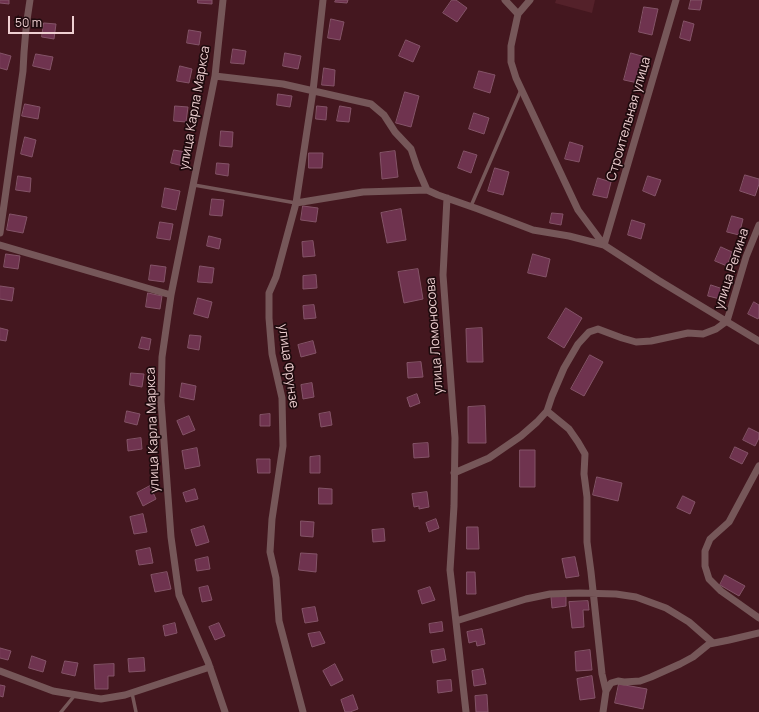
<!DOCTYPE html>
<meta charset="utf-8">
<style>
body{margin:0}
#map{position:relative;width:759px;height:712px;overflow:hidden;background:#44171f;font-family:Manrope,sans-serif}
canvas{display:block}
.scale{position:absolute;left:8px;top:16px;width:66px;height:18px;box-sizing:border-box;border:2px solid #eecfd1;border-top:0;padding-left:5px;font-size:12px;line-height:14px;white-space:nowrap;color:#eecfd1;-webkit-text-stroke:3px #1e0a0d;paint-order:stroke}
</style>
<div id="map">
<canvas width="759" height="712"></canvas>
<div class="scale">50 m</div>
</div>
<script>
const ctx = document.querySelector('canvas').getContext('2d');
ctx.lineJoin = 'round';
function fill(path, color) {
  ctx.fillStyle = color;
  ctx.fill(path, 'evenodd');
}
function trace(path, color, width, dash) {
  ctx.strokeStyle = color;
  ctx.lineWidth = width;
  ctx.lineCap = dash ? 'butt' : 'round';
  ctx.setLineDash(dash || []);
  ctx.stroke(path);
}
function label(font, color, halo, rows, align = 'center') {
  ctx.font = font + ' Manrope,sans-serif';
  ctx.lineWidth = 3.5;
  ctx.setLineDash([]);
  ctx.textBaseline = 'middle';
  ctx.strokeStyle = halo;
  ctx.fillStyle = color;
  for (const [text, x, y, turn = 0] of rows) {
    ctx.save();
    ctx.translate(x, y);
    ctx.rotate((+turn || 0) * Math.PI / 180);
    ctx.textAlign = isNaN(turn) ? turn : align;
    if (halo) ctx.strokeText(text, 0, 0);
    ctx.fillText(text, 0, 0);
    ctx.restore();
  }
}
const built = new Path2D(`
 M556 0H595L592 13 555 3Z`);
const building = new Path2D(`
 M0 0H9V4L0 3Z
 M198 0H212V4L198 3Z
 M336 0H348L347 3 335 2Z
 M452 0H456L467 8 457 22 443 13Z
 M691 0H702L700 10 689 9Z
 M644 7 658 9 652 35 639 32Z
 M331 19 344 22 340 40 328 38Z
 M684 21 694 24 690 41 680 38Z
 M44 23 56 24 54 39 42 37Z
 M189 30 201 32 199 45 187 43Z
 M406 40 420 46 413 62 399 56Z
 M233 49 246 51 244 64 231 63Z
 M0 53 11 56 7 70 0 68Z
 M285 53 301 56 298 69 283 66Z
 M631 53 645 57 638 83 624 80Z
 M36 54 53 57 50 70 33 66Z
 M180 66 192 69 189 83 177 81Z
 M324 68 335 70 334 86 322 85Z
 M479 71 495 75 490 93 474 88Z
 M405 92 419 96 411 127 396 123Z
 M278 94 292 96 290 107 277 105Z
 M25 104 40 107 38 119 22 116Z
 M175 106 188 107 186 122 174 121Z
 M317 106 327 107 326 120 316 119Z
 M340 106 351 108 349 122 337 121Z
 M474 113 489 118 484 134 469 129Z
 M221 131 233 132 232 147 220 146Z
 M25 137 36 140 32 157 21 154Z
 M570 142 583 146 579 162 565 159Z
 M174 150 185 152 183 166 171 163Z
 M395 151 398 177 382 179 380 153Z
 M464 151 477 155 471 173 458 168Z
 M309 153H323L322 168H309Z
 M217 163 229 164 228 176 216 174Z
 M495 168 509 172 503 195 488 191Z
 M745 175 759 179V184L755 196 740 191Z
 M18 176 31 178 30 192 16 190Z
 M648 176 661 180 655 196 643 191Z
 M598 178 611 182 607 198 593 195Z
 M165 188 180 191 176 210 162 207Z
 M212 199 224 200 222 216 210 215Z
 M303 206 318 208 316 222 301 220Z
 M401 209 406 240 387 243 381 213Z
 M552 213 563 214 561 225 550 223Z
 M10 214 27 217 23 233 7 230Z
 M732 216 743 219 739 235 727 232Z
 M632 220 645 224 641 239 628 235Z
 M160 222 173 224 170 240 157 238Z
 M209 236 221 239 219 249 207 246Z
 M313 241 315 256 303 257 302 242Z
 M721 247 732 252 727 266 715 261Z
 M6 254 20 256 18 269 4 267Z
 M533 254 550 259 546 277 528 273Z
 M151 265 166 267 164 282 149 280Z
 M200 266 214 268 212 283 198 282Z
 M418 269 423 299 404 303 398 272Z
 M316 275 317 288 303 289V276Z
 M711 285 723 289 720 299 708 296Z
 M0 286 14 288 12 301 0 299Z
 M148 293 162 296 160 309 146 307Z
 M198 298 212 302 208 318 194 314Z
 M754 302 759 305V317L758 319 748 314Z
 M314 305 316 318 304 319 303 306Z
 M566 308 582 318 564 348 548 338Z
 M0 328 8 330 6 341 0 340Z
 M482 328 483 362H467L466 329Z
 M190 335 201 336 199 350 188 348Z
 M142 337 151 339 149 350 139 348Z
 M313 341 316 353 301 357 298 345Z
 M590 355 603 362 584 396 571 389Z
 M421 362 423 377 408 378 407 363Z
 M131 373 144 374 142 387 130 385Z
 M182 383 196 386 194 400 180 397Z
 M312 383 314 397 303 399 301 385Z
 M417 394 420 403 410 407 407 398Z
 M485 406 486 443H468V407Z
 M127 411 140 414 137 425 125 422Z
 M330 412 332 425 321 427 319 414Z
 M270 414V426H260V415Z
 M189 416 195 430 183 435 177 421Z
 M749 428 759 433V438L755 446 743 440Z
 M141 438 142 449 128 451 127 440Z
 M428 443 429 457 414 458 413 444Z
 M735 447 748 453 742 464 730 458Z
 M197 448 200 466 185 469 182 451Z
 M520 450H535V487H520Z
 M320 456V473H310V457Z
 M257 459H270V473H258Z
 M597 477 622 483 618 501 593 495Z
 M150 486 156 499 143 506 137 493Z
 M319 488 332 489V504H319Z
 M195 489 198 499 186 502 183 493Z
 M427 492 429 507 419 509V506L414 507 412 494Z
 M683 496 695 502 690 514 677 508Z
 M143 514 147 532 134 534 130 517Z
 M436 519 439 528 429 532 426 523Z
 M301 521 314 522 313 537 301 536Z
 M204 526 209 542 196 546 191 530Z
 M467 527H478L479 549H467Z
 M384 529 385 541 373 542 372 530Z
 M150 548 153 563 139 565 136 551Z
 M301 553 317 554 316 572 299 570Z
 M208 557 210 569 197 571 195 560Z
 M575 557 579 576 566 578 562 559Z
 M167 572 171 589 155 592 151 575Z
 M467 572H475L476 594H467Z
 M725 575 745 586 739 596 720 585Z
 M208 586 212 600 202 602 199 588Z
 M430 587 435 600 422 604 418 591Z
 M566 596V606L552 608 551 597Z
 M588 601 589 610H583L584 627 572 628 569 602Z
 M315 607 318 621 305 623 302 609Z
 M442 622 443 631 430 633 429 624Z
 M175 623 177 633 165 636 163 626Z
 M219 623 225 636 215 640 209 627Z
 M482 629 485 644 477 646 476 641 469 643 467 632Z
 M320 632 325 643 312 647 308 634Z
 M0 648 11 651 8 660 0 658Z
 M444 649 446 660 433 663 431 651Z
 M590 650 592 670 576 671 575 652Z
 M32 656 46 661 43 672 29 668Z
 M144 658 145 671 129 672 128 659Z
 M65 661 78 663 75 676 62 673Z
 M114 664V676H108V689H95L94 665Z
 M335 664 343 680 331 686 323 671Z
 M483 669 486 684 474 686 472 671Z
 M592 676 595 698 580 700 577 679Z
 M451 680 452 691 438 693 437 681Z
 M619 684 647 689 643 709 615 703Z
 M0 685 5 686 3 697 0 696Z
 M353 695 358 709 350 712H345L341 700Z
 M487 695 488 712H476L475 696Z`);
const lane = new Path2D(`
 M194 185 296 203
 M471 206 521 90
 M132 693 136 712
 M61 712 75 695`);
const street = new Path2D(`
 M223 0 215 76 171 295 162 357 161 401 171 537 179 595 208 662 225 712
 M505 0 518 14
 M530 0 518 14 511 46V62L516 78 578 210 604 245 658 280 759 341
 M215 76 283 84 371 104 384 115 395 132 411 149 417 167 427 190 438 195 478 209 533 230 569 236 604 245 676 0
 M447 198 443 275 455 438 454 506 450 570 455 613 466 712
 M296 203 363 192 427 190
 M0 233 23 71C24 47 26 24 30 0
 M0 245 171 295
 M547 411 569 429 578 442 585 454 584 474 587 497V542L591 572 602 674 606 691
 M759 466 729 522 710 539 705 551V566L709 579 721 591 759 618
 M454 473 489 458 521 436 537 422 547 411 552 396 564 368 578 344 589 332 598 329 622 338 636 342 651 341 688 333 703 334 716 329 727 321 746 257 759 225
 M456 621 526 599 550 594 579 593 616 594 636 597 666 608 689 622 713 643
 M0 671 53 691 101 699 125 695 210 667
 M303 712 279 621 276 578 270 552 272 519 283 446 282 398 272 354 269 318V293L276 277 296 203 313 91 323 0
 M603 712 606 691 611 683 618 681 624 682 640 681 651 677 680 664 693 657 709 644 729 640 759 633`);
const streetNames = [
 ["улица Карла Маркса",195,108,-80],
 ["Строительная улица",629,119,-74],
 ["улица Репина",732,269,-72],
 ["улица Ломоносова",435,336,-94],
 ["улица Фрунзе",288,366,82],
 ["улица Карла Маркса",153,430,-92]
];
fill(built, '#54212a');
fill(building, '#6f334f');
trace(building, '#845468', 1);
trace(lane, '#765759', 3.5);
trace(street, '#765759', 7);
label('13px', '#eecfd1', '#1e0a0d', streetNames);
</script>
